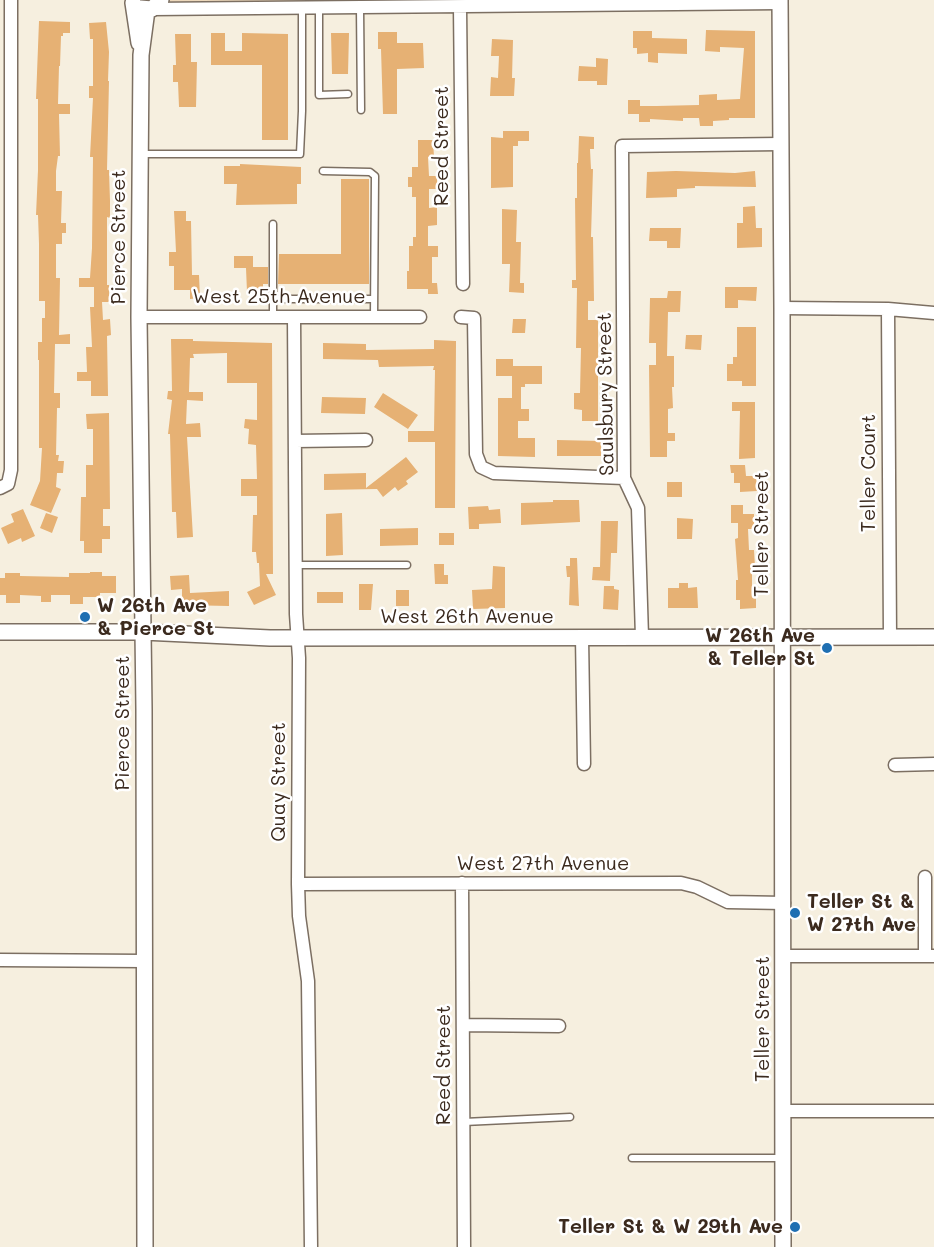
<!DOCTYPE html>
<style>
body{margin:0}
canvas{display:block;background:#f6efdf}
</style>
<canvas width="934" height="1247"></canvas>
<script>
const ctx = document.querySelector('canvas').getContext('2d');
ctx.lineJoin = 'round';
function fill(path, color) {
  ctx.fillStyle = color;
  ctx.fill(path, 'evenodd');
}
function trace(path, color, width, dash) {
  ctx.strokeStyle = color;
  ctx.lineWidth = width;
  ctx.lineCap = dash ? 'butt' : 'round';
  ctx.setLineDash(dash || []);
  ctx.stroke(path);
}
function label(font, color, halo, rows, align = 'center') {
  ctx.font = font + ' Mali,sans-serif';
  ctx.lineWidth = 5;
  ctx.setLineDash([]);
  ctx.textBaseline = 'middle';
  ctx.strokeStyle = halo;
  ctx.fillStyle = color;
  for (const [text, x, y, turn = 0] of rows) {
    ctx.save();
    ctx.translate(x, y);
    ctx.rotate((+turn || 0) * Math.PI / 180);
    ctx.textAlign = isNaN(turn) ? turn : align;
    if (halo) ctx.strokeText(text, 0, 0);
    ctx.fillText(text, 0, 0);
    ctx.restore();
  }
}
const built = new Path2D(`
 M157 0H465V1L165 3Z`);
const building = new Path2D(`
 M39 21 70 22V33H63V36H61L60 66H59L58 104H70V114H59L60 156H58L56 171V191H62L61 223H66V233H62V244H56V278H60L59 335 70 334V344H55L54 393H60V408H57L56 455H59L58 461H64L63 473H57L56 487 61 489 51 513 30 505 40 481 42 448H39V360H38V342H42V318H45V301H39V244L38 215H36L38 170V99H36Z
 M106 22 109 52 108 81H109L107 170H109L110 201V218L107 217V285H109V302H102L103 320 110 319 111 335 107 336 108 396H91V381H77V372H87L86 347H92L90 307H94V287H79V278H90L92 248 93 157H90L93 98H89V86H93V39H90L89 23Z
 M706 30 755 31V118H729V120L713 121V126H700L699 118H683V121L650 119V122H639V114H628V100H640V106H656L699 105V95L717 94V100L740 99 744 48 720 47V52L705 51Z
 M633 31H652V38L687 39V54L658 53V63L648 62V53L637 54V48H633Z
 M378 32H397V43H423L424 68 397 69V114H383L381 49H378Z
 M211 33H225V51H242V33L288 34V140H262V65H211Z
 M331 33H349L348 74H332Z
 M175 34H191V62H197L196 107H179L178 82H173V65H176Z
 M492 39 513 40 512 78H515L514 96H490L491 77 498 78 499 56H491Z
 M596 58 608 59 607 85H597V81H578L579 66 596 67Z
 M503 131H529V141H518V146H513V187L491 188V137L503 138Z
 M579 136 594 137V149H590L591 169H593L591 237H593L594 301H588V320H598V421H582V410L574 409V393H580L581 348H576L577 288H572V280H576L575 198H577V163H578Z
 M418 140H433L434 157H428L429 176H437V189H429V208L437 207V225L428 226V246H438V257H432V283H437L438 294H428V289H407V271H409V246H413V237H416V197H412V187H408V177H412V167H418Z
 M240 164 301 167V184H297V204L236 205 237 184H224V166H240Z
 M676 171 735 173 755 171 756 187 695 186V188L677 189V197L646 198 647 172Z
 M341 179H369V284H278L279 254H341Z
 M755 206 756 228H762V247L737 248V223H743V207Z
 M502 209 517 210 516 242H521L520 283H524V293L509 292 510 264H502Z
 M174 211H186V221H191L192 275H199L200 298 190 299V290H174V266H169V252H176Z
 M650 228H681L680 248H667V241H649Z
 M234 256H253V267H268V284H263V292H247L246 268H234Z
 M725 287H757L756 301 738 300V308H725Z
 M668 291H681L680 312H668L667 356H674V387H672L673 408 668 409V433H675V441H667V457H650L649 365H656V343H649L650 298H667Z
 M513 319H526L525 333H512Z
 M737 327H756V386H742V381H727V364H733V357H737Z
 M686 335H702L701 350 685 349Z
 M171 339H193V341L272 343 273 574H266L276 595 254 605 247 592 260 586 259 563H257L256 552H252L253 515H257V496H241V479H257L256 445 248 444 249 429 244 428 245 419 257 420V383H227V353L193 354 194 358H190L189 392H203V401L187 400 186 424 200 423 201 437H187L193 537 177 538 176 512H172L170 434H168L172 400 167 399 168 391H172Z
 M434 340 456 341 455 508H435V442H408V431H434L435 370H433L434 366 379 367 378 360 323 359V343L366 344V350L434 349Z
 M496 359H513V366H542V384H525V387H521V409H529V421H518V438H535V457L498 456V398H512V376H496Z
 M383 393 418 415 408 429 374 407Z
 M322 397 366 398 365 414 321 413Z
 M732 402H755V458L739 459 740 411H732Z
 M109 413 110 509H103V526H110V539H102V553H84V541H80L81 497H86V465H93V429H87L86 414Z
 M557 440 601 441V456H557Z
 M406 457 418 472 406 481 408 484 398 491 395 487 383 497 377 489 324 490V474L366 473V488Z
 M730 465H745L746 476H756L757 491 740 492V483H734V473H731Z
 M667 482H682V497H667Z
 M553 500H579L580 522 521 525V503L553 502Z
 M731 505H743V514H754V529H748L749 550H754L755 567 752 568V587H756V608L740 609V600H736V580H738L735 539 738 538V523H731Z
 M488 506 489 510 500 509 501 523 479 524V529H469L468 507Z
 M23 509 35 536 22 542 21 538 8 544 1 528 14 522 11 514Z
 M46 513 58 517 52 533 40 528Z
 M342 513 343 555 326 556V514Z
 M677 518 693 519 692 539H677Z
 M601 521H618L617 553H611L610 581 592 580 593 567H600Z
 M418 528V545L380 546V529Z
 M439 533H454V545H439Z
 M570 558H577L579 606 569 605 570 577H567L566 566H570Z
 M434 564H444V575H448V584H435Z
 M493 566 505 567V608L473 609 472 590 492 589Z
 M90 572H102V576H116V593H100V597H83V604H70V595H51V602H41V596L20 595V603H6V595H0V578H5V573H20V576L69 577V573H90Z
 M189 575 190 593 229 591V606L182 605V589L171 590 170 576Z
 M679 583H688V588L697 587 698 608H668V588H679Z
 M359 584H373L371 610H359Z
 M604 586H614V589L619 590 618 610 603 609Z
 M396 590H409V606H396Z
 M317 592H343V603H317Z`);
const service = new Path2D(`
 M319 8V95L348 94
 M360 8 361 110
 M141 154H300L302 111V7
 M323 171 370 172 375 176 374 317
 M273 299V224
 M273 317V299H374
 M296 565H407
 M464 1122 570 1117
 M632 1158H783`);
const minor = new Path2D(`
 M460 7 463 284
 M152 9 780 3
 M782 308 888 309 934 313
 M888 309 890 637
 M139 317H420
 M294 317 296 614 299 658 298 884 299 916 308 981 311 1247
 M461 317 474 318 476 454 481 467 494 473 624 478
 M295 441 366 440
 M0 488 8 484 11 470V0
 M582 637 584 764
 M642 637 638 508 624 478 622 146 780 144
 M895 765 934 764
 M462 883 464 1247
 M298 884 681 883 697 887 728 902 784 903
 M784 956H934
 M925 956V877
 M0 960 144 961
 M463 1025 559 1026
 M784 1111H934`);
const tertiary = new Path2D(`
 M780 0 782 308 783 1247
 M133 3 139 43
 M140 8 152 9 161 0
 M0 632H143L270 638 934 637
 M145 1247 144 709 139 317 141 55 147 10`);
const markers = [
 [85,617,6,"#1f6fb2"],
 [827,648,6,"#1f6fb2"],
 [795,913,6,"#1f6fb2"],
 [795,1227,6,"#1f6fb2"]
];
const streetNames = [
 ["Reed Street",442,146,-90],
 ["Pierce Street",119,237,-90],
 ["West 25th Avenue",279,297],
 ["Saulsbury Street",606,394,-91],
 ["Teller Court",869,473,-90],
 ["Teller Street",762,534,-90],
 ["West 26th Avenue",467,617],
 ["Pierce Street",123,723,-90],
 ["Quay Street",279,782,-90],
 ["West 27th Avenue",543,864],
 ["Teller Street",763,1019,-90],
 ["Reed Street",444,1065,-90]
];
const poiNames = [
 ["W 26th Ave",97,606],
 ["& Pierce St",97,629],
 ["W 26th Ave",815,636,"right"],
 ["& Teller St",815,659,"right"],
 ["Teller St &",807,902],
 ["W 27th Ave",807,925],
 ["Teller St & W 29th Ave",783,1227,"right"]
];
fill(built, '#ecd7ba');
fill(building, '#e6b174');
trace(service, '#7c6f62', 9);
trace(minor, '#7c6f62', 15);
trace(tertiary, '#7c6f62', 18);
trace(service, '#fff', 6);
trace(minor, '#fff', 12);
trace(tertiary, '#fff', 15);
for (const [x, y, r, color] of markers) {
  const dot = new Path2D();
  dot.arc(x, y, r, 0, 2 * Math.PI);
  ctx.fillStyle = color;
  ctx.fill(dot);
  trace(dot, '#fff', 2);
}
label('20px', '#3b2a1e', '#fff', streetNames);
label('bold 20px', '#3b2a1e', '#fff', poiNames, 'left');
</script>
